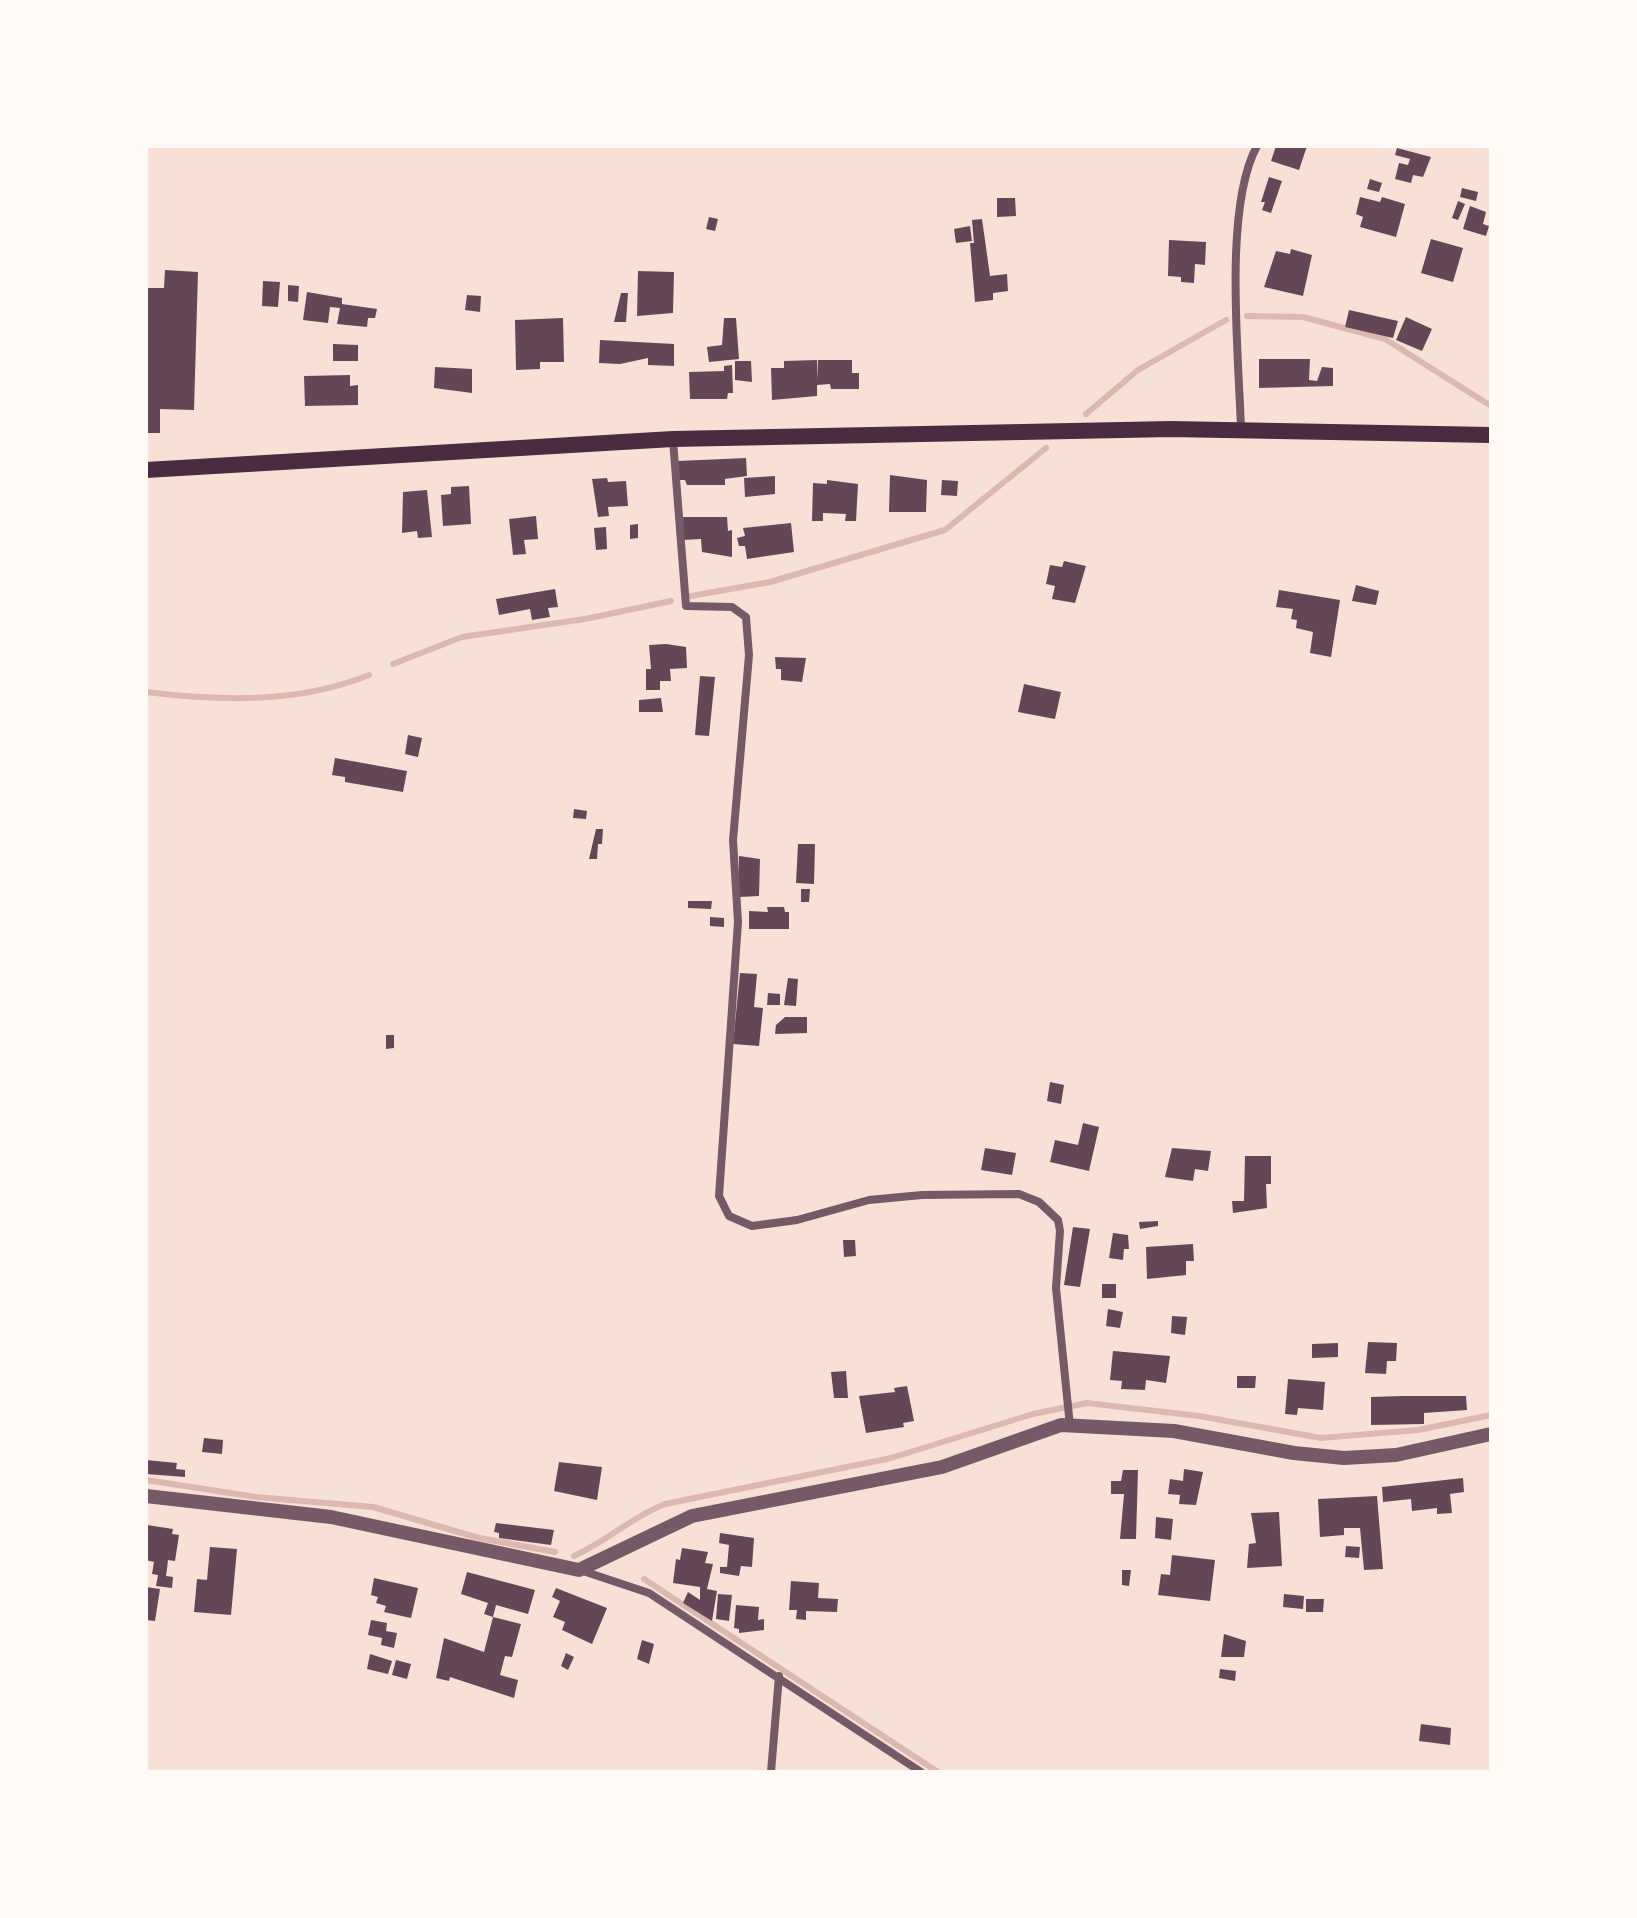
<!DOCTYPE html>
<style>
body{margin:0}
#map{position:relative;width:1637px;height:1918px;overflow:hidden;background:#f7e1d7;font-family:"IBM Plex Sans",sans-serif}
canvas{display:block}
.frame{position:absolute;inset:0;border:148px solid #fffaf5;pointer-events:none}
</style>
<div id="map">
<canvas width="1637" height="1918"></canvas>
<div class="frame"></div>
</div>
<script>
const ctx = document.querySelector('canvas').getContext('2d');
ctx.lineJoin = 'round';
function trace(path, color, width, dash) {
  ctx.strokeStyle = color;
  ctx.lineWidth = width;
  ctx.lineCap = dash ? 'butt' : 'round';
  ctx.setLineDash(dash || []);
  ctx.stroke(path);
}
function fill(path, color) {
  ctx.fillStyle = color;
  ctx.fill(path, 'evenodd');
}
const stream = new Path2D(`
 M1247 316 1303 317 1385 339 1491 406
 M1086 414 1138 370 1226 320
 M691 596 770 582 945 530 1046 448
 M393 664 462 637 585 619 671 601
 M146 692C221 701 297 704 369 675
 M146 1480 256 1497 373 1507 479 1538 555 1552
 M574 1556C609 1540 628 1519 665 1504L891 1458 1033 1414 1087 1403 1199 1416 1321 1438 1418 1430 1491 1415
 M644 1579 938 1772`);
const building = new Path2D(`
 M1276 146H1307L1299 170 1271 161Z
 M1397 148 1431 157 1423 177 1413 175 1411 183 1395 179 1399 163 1408 165 1410 159 1395 155Z
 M1269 177 1282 181 1271 213 1262 210 1265 202H1261Z
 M1370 179 1382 183 1379 192 1367 189Z
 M1462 188 1478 192 1476 201 1460 197Z
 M1360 197 1380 202 1382 197 1405 204 1396 237 1360 227 1363 217 1356 214Z
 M997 198H1015L1016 216 997 217Z
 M1458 201 1465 204 1458 220 1452 218Z
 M1470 206 1486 212 1483 224 1489 226 1486 236 1463 229Z
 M709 217 718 219 715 231 706 229Z
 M982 219 990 276 1007 274 1008 291 993 293V300L975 302 970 243H974L972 220Z
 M970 226 972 241 956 243 954 229Z
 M1431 239 1463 248 1453 282 1421 273Z
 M1169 240 1206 242 1205 265 1195 264 1194 283 1181 282V277L1168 276Z
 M1291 249 1312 255 1303 296 1264 287 1276 251 1290 254Z
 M165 270 198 272 194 410 160 409V433H146V288H164Z
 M638 271 674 272 673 313 637 316Z
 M263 281 280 282 278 307 262 306Z
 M288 285 299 286 298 302 288 301Z
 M307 292 342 298V304L377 309 375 318H368L367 327 337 324 340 308 330 307 328 323 303 320Z
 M621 293H628L626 322H614Z
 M467 295 481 296 480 312 465 310Z
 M1349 310 1398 321 1393 338 1345 327Z
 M1406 317 1432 329 1422 351 1396 340Z
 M563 318 564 362H540V369L516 370 515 320Z
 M724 318H736L739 359 709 362 707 347 722 345Z
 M600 340 674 344V366L648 365V358L620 364 599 363Z
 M333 344 358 345V361H333Z
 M1259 359H1310L1309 380 1317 381 1322 367 1333 368V386L1259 388Z
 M817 360 818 381V360H852V373H859V389H831L830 384 817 385V396L772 400 771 368H784V361Z
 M735 361H751L752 382 735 380Z
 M732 365 733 393H728L727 399H690L689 372 724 371V366Z
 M435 367 472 369V393L434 388Z
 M350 375V386L358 385V405L305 406 304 376Z
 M746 458 747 476 725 479V485H687L685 480H679L678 461Z
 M890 475 927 480 926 512H889Z
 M775 476V494L745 497 744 478Z
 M607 478 608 482 626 481 628 506 608 507 609 516 598 517 592 479Z
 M827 480 858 484 856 521H845L846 514 823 513V521H812L813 483 827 484Z
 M942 480 958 481 957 496 941 495Z
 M469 486 471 524 443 526 441 495 451 494V487Z
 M427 490 432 537 418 538 417 531 402 533 403 492Z
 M536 516 538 539 524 540 526 554 513 555 509 519Z
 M683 517H727L728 531 732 530V557L702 552 701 539 683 540Z
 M791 523 794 552 747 559 745 546H739L737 538 745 536 743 528Z
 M638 524V538L630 539V525Z
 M606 527 607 549 596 550 594 528Z
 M1064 561 1086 566 1075 603 1052 599 1055 586 1046 584 1050 565 1062 567Z
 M1356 585 1379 591 1376 605 1352 601Z
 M555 589 558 607 548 608 550 617 532 620 530 609 499 615 496 599Z
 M1279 590 1340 600 1331 657 1310 653 1313 632 1296 628 1297 620 1291 619 1293 609 1276 607Z
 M666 644 686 647 687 668 670 669 671 681H660V690H646V669H651L649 645Z
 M775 657 806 658 802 682 781 680V669H776Z
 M700 676 715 677 709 736 695 735Z
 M1024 684 1061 692 1055 719 1018 712Z
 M661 698 663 712H639V700Z
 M408 735 422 738 418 757 405 754Z
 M335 758 407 771 403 792 345 782V777L332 775Z
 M574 809 587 811 586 819 573 818Z
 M596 829H603L602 844H598L597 859H589Z
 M798 844H815L814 884 796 883Z
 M739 856 760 859 759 896 739 897Z
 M801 889H810L809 902H801Z
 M688 901H712L711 909 688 908Z
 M767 907H784L785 912H789V929H749V911L768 912Z
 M710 917 724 918V927L710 926Z
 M740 973 757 974 754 1007 763 1008 759 1046 733 1044Z
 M788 978 798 979 796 1006 784 1005Z
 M768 993 780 994V1005H767Z
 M785 1017H807V1033L775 1034 776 1025Z
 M386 1035H394V1048L386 1049Z
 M1050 1082 1064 1085 1061 1104 1047 1101Z
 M1083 1123 1099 1127 1089 1171 1050 1162 1055 1140 1078 1145Z
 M985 1148 1016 1153 1012 1175 981 1170Z
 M1172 1148 1211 1151 1208 1171 1195 1169 1193 1181 1165 1177Z
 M1245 1156H1271V1184H1266L1267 1208 1233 1213 1232 1201H1244Z
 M1158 1221V1226L1140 1229 1139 1222Z
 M1073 1227 1090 1229 1080 1287 1064 1285Z
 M1113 1233 1128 1235 1129 1249H1124L1123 1260 1109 1258Z
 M843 1240H855L856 1256 844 1257Z
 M1193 1244 1194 1261H1186V1275L1147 1279 1146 1247Z
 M1102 1284H1116V1298H1102Z
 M1108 1309 1123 1312 1120 1328 1106 1326Z
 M1172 1316 1187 1317 1185 1335 1171 1333Z
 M1368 1342 1397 1343 1396 1361H1387L1386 1374 1365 1373Z
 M1338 1343V1357L1312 1358V1344Z
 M1113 1351 1170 1356 1166 1383 1146 1380 1145 1390 1121 1389 1122 1381 1110 1380Z
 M846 1371 848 1398H834L831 1372Z
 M1237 1376H1256L1255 1388H1237Z
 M1288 1379 1325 1382 1323 1410 1298 1408 1297 1415 1285 1414Z
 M907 1386 914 1421 903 1423 904 1427 866 1433 859 1396 895 1392 894 1388Z
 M1403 1396H1466L1467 1410 1424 1413V1424L1371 1425V1397Z
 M204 1438 223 1440 222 1454 202 1452Z
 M146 1460 177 1463 176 1469 185 1470V1477L146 1474Z
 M559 1462 602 1467 597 1500 554 1491Z
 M1184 1469 1203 1472 1196 1505 1179 1504 1180 1495 1168 1494 1170 1479 1183 1481Z
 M1123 1470H1138L1136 1539H1120L1124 1494H1111V1481H1121Z
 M1463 1478 1464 1492 1450 1494 1452 1513 1437 1514V1508L1412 1511 1411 1499 1383 1502 1382 1487Z
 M1377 1496 1383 1569 1364 1570 1360 1528H1344V1535L1320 1537 1318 1499Z
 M1279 1512 1282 1566 1247 1568 1249 1544 1256 1543 1251 1513Z
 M1156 1517 1173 1519 1171 1540 1155 1538Z
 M496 1523 554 1530 551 1545 499 1538V1533L494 1532Z
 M147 1525 173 1529 172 1534 179 1535 175 1561 168 1560 167 1569 166 1576 173 1577 172 1588 156 1586 158 1575 152 1574 154 1562 146 1560Z
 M720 1533 754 1538 752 1567 741 1566 739 1576 720 1573V1567H727L729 1545 719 1543Z
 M1346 1546 1360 1547 1359 1558 1345 1557Z
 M210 1547 237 1549 231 1615 194 1612 197 1579 207 1580Z
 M682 1548 708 1552 705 1563 713 1564 707 1589 717 1591 712 1621 683 1603 688 1592 700 1600V1587L673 1583 676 1559 680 1560Z
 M1172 1555 1215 1560 1210 1601 1158 1595 1161 1574 1170 1575Z
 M1122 1570H1131L1129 1586 1122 1585Z
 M467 1572 535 1590 528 1614 496 1605 493 1617 484 1614 488 1603 461 1594Z
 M374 1578 418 1588 411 1618 384 1612 386 1606 376 1603 378 1597 371 1595Z
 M791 1581 819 1583 818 1598 838 1599 837 1612 806 1611V1620L796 1619 797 1610H789Z
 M146 1587 160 1589 155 1621 146 1620Z
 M556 1588 607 1608 592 1644 562 1630 565 1622 553 1617 560 1601 552 1597Z
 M718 1594 732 1595 729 1621 716 1619Z
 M1284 1594 1304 1596 1303 1609 1283 1607Z
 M1306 1599H1324L1323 1612H1306Z
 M736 1605 759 1607 758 1620 764 1619V1630L739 1633V1629L734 1628Z
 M493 1617 521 1624 512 1657 505 1656 500 1675 518 1680 514 1698 450 1677 449 1681 436 1678 444 1638 484 1652Z
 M371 1620 387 1623 386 1631 397 1633 394 1648 381 1645 382 1638 368 1635Z
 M1224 1634 1246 1641 1244 1657H1221Z
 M642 1640 654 1644 649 1664 637 1659Z
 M566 1653 574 1657 568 1670 561 1666Z
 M370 1654 392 1661 388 1674 367 1669Z
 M396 1660 411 1664 407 1679 392 1675Z
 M1220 1669 1236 1671 1235 1681 1219 1678Z
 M1421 1724 1451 1728 1450 1745 1419 1741Z`);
const minor = new Path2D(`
 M1241 430C1239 357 1223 208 1257 146
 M673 440 686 606 732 607 746 617 749 655 733 840 738 922 719 1196 729 1216 752 1226 797 1220 869 1200 922 1195 1019 1194 1039 1202 1058 1220 1060 1231 1056 1288 1070 1426
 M580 1570 649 1593 921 1772
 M771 1772 779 1676`);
const tertiary = new Path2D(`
 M146 1496 331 1517 579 1570 692 1516 942 1467 1061 1425 1174 1431 1294 1453 1344 1458 1396 1455 1491 1434`);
const secondary = new Path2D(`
 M146 470 673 439 1171 429 1491 435`);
trace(stream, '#dcb8b0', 6);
fill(building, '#644757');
trace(minor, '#755966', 8);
trace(tertiary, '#755966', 14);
trace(secondary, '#4a2c40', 16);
</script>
